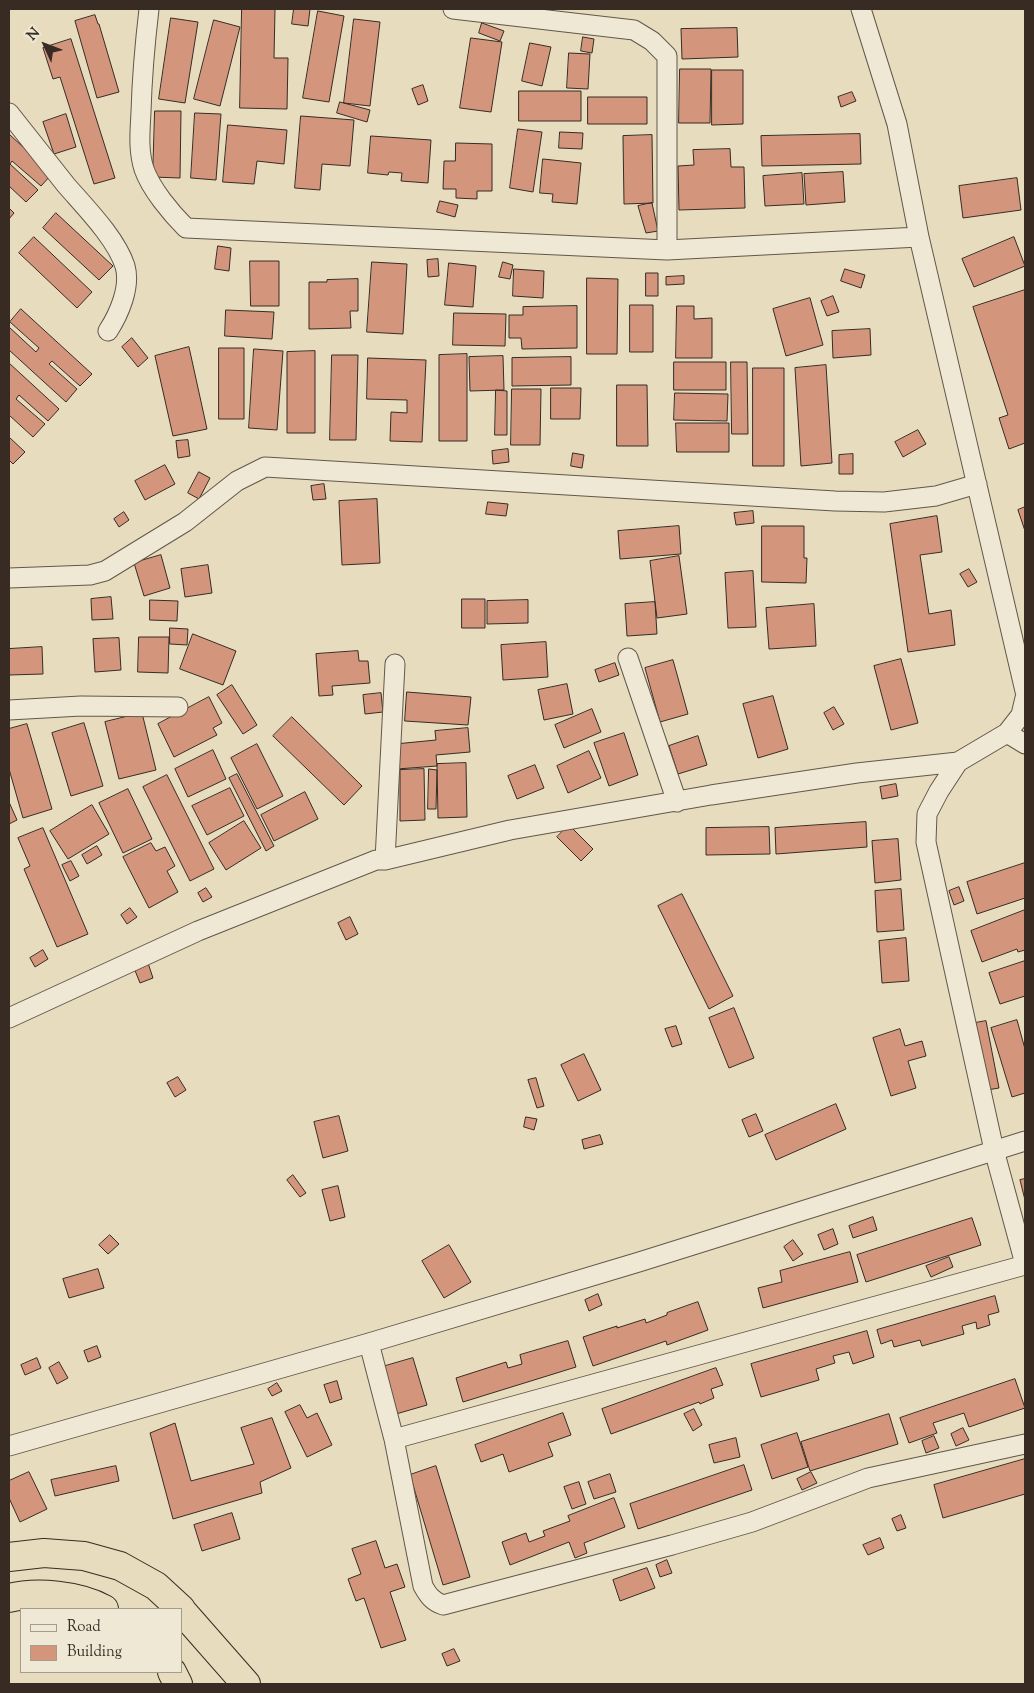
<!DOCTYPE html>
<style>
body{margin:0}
#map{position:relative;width:1034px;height:1693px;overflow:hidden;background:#e7dcbe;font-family:"Sorts Mill Goudy",serif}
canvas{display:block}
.frame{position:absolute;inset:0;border:10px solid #372b24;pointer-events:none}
.legend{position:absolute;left:20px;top:1608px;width:162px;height:65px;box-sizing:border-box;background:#efe8d5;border:1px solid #a59c8e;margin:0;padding:6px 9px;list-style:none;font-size:15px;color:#372b24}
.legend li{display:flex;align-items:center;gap:10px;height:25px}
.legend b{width:25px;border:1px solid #a59c8e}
.north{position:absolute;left:20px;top:20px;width:50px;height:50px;-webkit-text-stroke:4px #efe8d5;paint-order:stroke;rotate:313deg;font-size:14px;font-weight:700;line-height:20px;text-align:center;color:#372b24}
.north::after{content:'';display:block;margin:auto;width:18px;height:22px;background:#372b24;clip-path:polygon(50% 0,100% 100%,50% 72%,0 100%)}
</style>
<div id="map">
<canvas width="1034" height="1693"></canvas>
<div class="frame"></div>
<ul class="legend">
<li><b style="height:6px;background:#efe8d5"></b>Road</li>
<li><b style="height:14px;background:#d3967d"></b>Building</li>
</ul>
<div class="north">N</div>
</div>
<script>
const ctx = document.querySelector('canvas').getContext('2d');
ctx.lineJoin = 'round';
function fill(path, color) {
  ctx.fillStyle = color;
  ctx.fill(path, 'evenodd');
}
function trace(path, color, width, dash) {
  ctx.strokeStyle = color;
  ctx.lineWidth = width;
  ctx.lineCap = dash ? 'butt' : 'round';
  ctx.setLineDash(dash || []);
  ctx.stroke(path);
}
const building = new Path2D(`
 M242 9H275L274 58H288L287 109 240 108Z
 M294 9H310L308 26 292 24Z
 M318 11 344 16 329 102 303 98Z
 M95 15 98 24H99L119 92 97 98 75 21Z
 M171 18 198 22 185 103 159 99Z
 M354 19 380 22 370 106 344 103Z
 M214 20 240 27 220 106 194 99Z
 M482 23 504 31 500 41 479 33Z
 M737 28 738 57 682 59 681 29Z
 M583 37 594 39 592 53 581 51Z
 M471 38 502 42 491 112 460 108Z
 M71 39 115 178 94 184 60 77 53 79 43 48Z
 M530 43 551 47 542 86 522 81Z
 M569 53 590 54 588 89 567 88Z
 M680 69H711L710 123H679Z
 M712 70H743V124L712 125Z
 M423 85 428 101 418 105 412 89Z
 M519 91H581V121H519Z
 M852 92 856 101 841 107 838 97Z
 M588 97H647V124H588Z
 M340 102 370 110 367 122 337 113Z
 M155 111H181L180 178 153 177Z
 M195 113 221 114 216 180 191 178Z
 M66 114 76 147 54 154 43 122Z
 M301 116 354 120 350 166 322 164 320 190 295 188Z
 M228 125 287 130 284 164 257 161 254 184 223 182Z
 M518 129 542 132 533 192 510 188Z
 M560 132 583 133 582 149 559 148Z
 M9 134 52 174 41 186 12 161 10 164 38 190 26 202 9 186Z
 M860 134 861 164 762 166 761 136Z
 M652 135 653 203 624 204 623 136Z
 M371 136 431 140 428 183 401 181 402 173 389 172 388 175 368 173Z
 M456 143 492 144V191H477V199L456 198V189H443L444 161H455Z
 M730 149 731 167H744L745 208 679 210 678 166 694 165 693 150Z
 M543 159 581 163 577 204 552 202 553 194 540 193Z
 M843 172 845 202 806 205 804 174Z
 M802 173 804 204 765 206 763 176Z
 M1017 178 1021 210 963 218 959 186Z
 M440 201 458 205 455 217 437 212Z
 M652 203 658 231 646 233 638 206Z
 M9 208 14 213 9 219Z
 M56 213 113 266 99 280 43 228Z
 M34 237 92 292 77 308 19 253Z
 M1014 237 1025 266 974 287 962 259Z
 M218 246 231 248 229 271 215 269Z
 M438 259 439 276 428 277 427 260Z
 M250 261H279V306H251Z
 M372 262 407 264 403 334 367 332Z
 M503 262 513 265 510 279 499 277Z
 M449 263 476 266 473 307 445 305Z
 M514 269 544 271 543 298 513 296Z
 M845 269 865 275 861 288 841 281Z
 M646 273H658V296H646Z
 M684 276V284L666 285V277Z
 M587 278 618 279 617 354H587Z
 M358 279V311H350L351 328 309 329V282H327V280Z
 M1025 290V443L1009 449 999 418 1008 415 973 307Z
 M833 296 839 312 827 316 821 301Z
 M810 298 823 345 786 356 773 309Z
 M630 305H653V352H630Z
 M577 306V348L522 349 521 338H509V315H523V307Z
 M677 306H694V319L712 318V358H676Z
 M21 309 92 374 80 386 52 361 49 364 77 389 66 402 9 350V327L36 352 39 348 10 322Z
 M226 310 274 312 272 339 225 336Z
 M454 313 506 314 505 346 453 345Z
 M870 329 871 355 833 358 832 331Z
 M132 338 148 358 138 367 122 347Z
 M189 347 207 429 173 436 155 356Z
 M219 348H244V419H219Z
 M254 349 283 351 277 430 249 428Z
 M315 351V433H287V352Z
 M467 354V441H439V355Z
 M332 355H358L356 440H330Z
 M503 356 504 390 470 391 469 357Z
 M571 357V385L512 386V358Z
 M368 358 426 360 422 442 390 441 391 412 407 413V400L367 399Z
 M674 362H726V390H674Z
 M731 362H747L748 434H732Z
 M9 363 59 409 48 421 19 395 16 399 45 424 33 437 9 415Z
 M826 365 832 463 801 466 795 368Z
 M753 368H784V466H753Z
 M617 385H647L648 446H617Z
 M551 388H581L580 419H551Z
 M512 389H541L540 445H511Z
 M496 390 507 391V435H495Z
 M675 393 728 394 727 421 674 420Z
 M676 423H729V452H677Z
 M918 430 926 444 903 457 895 442Z
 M9 437 25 452 13 464 9 460Z
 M188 440 190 456 178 458 176 441Z
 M508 449 509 462 493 464 492 451Z
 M573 453 584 455 582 468 571 466Z
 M853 454V474H839V455Z
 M165 465 175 484 145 500 135 481Z
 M199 472 210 478 199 499 188 493Z
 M324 484 326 499 313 500 311 486Z
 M377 499 380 563 342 565 339 501Z
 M488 502 508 504 506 516 486 514Z
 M1025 507V531L1018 510Z
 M753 511 754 523 736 525 734 513Z
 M124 512 129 520 119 527 114 519Z
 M937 516 942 552 920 555 929 614 951 610 955 645 908 652 890 524Z
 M679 526 681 554 620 559 618 531Z
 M762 526H804V558H807L806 583 762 582Z
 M161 555 170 588 144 596 134 563Z
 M679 556 687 614 657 618 650 561Z
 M208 565 212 593 185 597 181 569Z
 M969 569 977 582 968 587 960 574Z
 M753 571 756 627 728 628 725 573Z
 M111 597 113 619 92 620 91 599Z
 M462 599H485V628H462Z
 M150 600 178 601 177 621 150 620Z
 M528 600V623L487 624V601Z
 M655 602 657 634 627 636 625 604Z
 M814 604 816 646 769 649 766 608Z
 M170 628 188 629 187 645 170 644Z
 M193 634 236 651 223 685 180 669Z
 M139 637H169L168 673 138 672Z
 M119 638 121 670 95 672 93 639Z
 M546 642 548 677 503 680 501 645Z
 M42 647 43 674 9 675V649Z
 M358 651 359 661H368L370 683 332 686 333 695 319 696 316 654Z
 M901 659 918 723 891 730 874 666Z
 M673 660 688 714 660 722 645 668Z
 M615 663 619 675 599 682 595 670Z
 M567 684 573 714 544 720 538 690Z
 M232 685 257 725 243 734 217 695Z
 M407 692 471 697 468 725 405 721Z
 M381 693 383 712 365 714 363 695Z
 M773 696 788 749 758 758 743 704Z
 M209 697 222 723 213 728 217 735 174 757 158 724Z
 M834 707 844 724 833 730 824 713Z
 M592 709 601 732 564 748 555 725Z
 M142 713 156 770 119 779 105 722Z
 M292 717 362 786 344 805 273 736Z
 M84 723 103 786 71 796 52 733Z
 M27 724 52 809 23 818 9 769V729Z
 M468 728 470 752 436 755 437 766 397 769 395 744 436 740 435 731Z
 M624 733 638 775 609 786 594 743Z
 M698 736 707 765 678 774 669 746Z
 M257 744 283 796 257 809 231 758Z
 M213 750 226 779 188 797 175 769Z
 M589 751 601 778 568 793 557 766Z
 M466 763 467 817 438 818 437 764Z
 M535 765 544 788 517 799 508 776Z
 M424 769 425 820 400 821V770Z
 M429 769 437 770 436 809H428Z
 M237 774 274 846 266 851 229 778Z
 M167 775 214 869 190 881 143 787Z
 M896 784 898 796 882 799 880 787Z
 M230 788 244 816 207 835 192 806Z
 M128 789 152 839 123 853 99 803Z
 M305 792 318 819 274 841 261 815Z
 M9 802 17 820 9 824Z
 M92 805 109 834 68 859 50 831Z
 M244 821 261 848 226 870 209 843Z
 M866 822 867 847 776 854 775 828Z
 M569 825 593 849 581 861 557 837Z
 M769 827 770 854 706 855V828Z
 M43 828 88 934 57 947 24 869 30 866 18 838Z
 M898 839 901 880 875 883 872 841Z
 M151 843 156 851 165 847 175 866 167 871 178 892 149 908 123 857Z
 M97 846 102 855 87 864 82 855Z
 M71 861 79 876 70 881 62 865Z
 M1025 863V898L977 914 967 882Z
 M959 887 964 901 954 905 949 891Z
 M206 888 212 897 203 902 198 893Z
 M901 889 904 930 877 932 875 891Z
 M682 894 733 996 709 1009 658 906Z
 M130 908 137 917 127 924 121 915Z
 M1025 910V950L1018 952 1017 949 982 962 971 931Z
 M350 917 358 934 346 940 338 923Z
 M906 938 909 981 882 983 879 941Z
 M43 950 48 959 35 967 30 958Z
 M1025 961V996L1000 1004 989 973Z
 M148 963 153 978 140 983 134 968Z
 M734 1008 754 1058 729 1068 709 1018Z
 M1017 1020 1025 1049V1093L1012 1097 991 1028Z
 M986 1021 999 1088 987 1090 975 1023Z
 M676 1026 682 1044 672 1047 665 1029Z
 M900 1029 905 1046 922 1041 926 1056 908 1061 916 1088 891 1096 873 1038Z
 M584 1054 601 1090 578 1101 561 1065Z
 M178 1077 186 1090 175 1097 167 1083Z
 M536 1078 544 1106 537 1108 528 1080Z
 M836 1104 846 1129 776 1160 765 1135Z
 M756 1114 763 1131 749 1137 742 1120Z
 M339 1116 348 1151 323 1158 314 1122Z
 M526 1117 537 1119 534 1130 524 1127Z
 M600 1135 603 1144 584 1149 582 1140Z
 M293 1175 306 1193 300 1197 287 1180Z
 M1025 1179V1200L1020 1180Z
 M338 1186 345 1217 330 1221 322 1190Z
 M873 1217 877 1230 853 1238 849 1226Z
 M972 1218 981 1245 866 1282 857 1255Z
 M833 1229 838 1244 824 1250 818 1235Z
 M110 1235 119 1244 108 1254 99 1245Z
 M793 1240 803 1254 793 1261 784 1247Z
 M449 1245 471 1282 444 1298 422 1261Z
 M850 1252 858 1282 763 1308 758 1288 782 1282 780 1271Z
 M949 1257 953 1267 931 1277 926 1266Z
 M98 1269 104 1288 69 1298 63 1279Z
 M598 1294 602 1305 589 1311 585 1300Z
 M995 1296 999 1312 988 1315 990 1325 977 1329 976 1322 962 1326 964 1334 922 1346 920 1340 894 1347 892 1340 881 1344 877 1330Z
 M698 1302 708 1330 667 1345 666 1341 593 1366 583 1337 617 1326V1328L645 1319 646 1323 667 1315V1313Z
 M867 1331 874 1357 853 1364 849 1352 833 1356 835 1363 816 1369 819 1380 761 1397 751 1364Z
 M568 1341 576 1367 463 1402 456 1378 506 1362 508 1368 522 1364 520 1355Z
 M97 1346 101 1357 88 1362 84 1351Z
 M37 1358 41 1368 25 1375 21 1365Z
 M413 1358 427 1405 396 1414 382 1367Z
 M59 1362 68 1378 57 1384 49 1368Z
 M716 1368 723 1385 711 1389 714 1398 700 1404 699 1402 611 1434 602 1409Z
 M1015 1379 1025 1408 969 1427 964 1413 933 1423 937 1433 909 1443 900 1418Z
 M337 1381 342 1399 330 1403 324 1385Z
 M277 1383 282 1391 272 1396 268 1389Z
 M300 1405 307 1418 317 1413 332 1445 307 1457 285 1412Z
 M694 1409 702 1425 693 1431 684 1414Z
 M563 1413 571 1435 548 1443 553 1456 509 1472 503 1454 481 1462 475 1445Z
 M889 1414 898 1444 810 1471 801 1442Z
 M272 1418 291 1468 260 1482 262 1493 173 1519 150 1433 175 1423 191 1481 254 1464 241 1428Z
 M963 1428 969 1440 956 1446 951 1434Z
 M797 1433 808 1467 772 1479 761 1445Z
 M934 1436 939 1448 926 1453 922 1441Z
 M736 1438 740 1457 714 1463 709 1445Z
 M1025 1459V1494L943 1518 934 1485Z
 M744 1465 752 1490 638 1529 630 1504Z
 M116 1466 119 1481 55 1496 51 1480Z
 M436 1466 470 1577 443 1585 410 1475Z
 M29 1472 47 1509 20 1522 9 1498V1481Z
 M811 1472 817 1483 802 1490 797 1479Z
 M610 1474 616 1492 594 1499 588 1482Z
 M579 1482 586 1504 572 1509 564 1487Z
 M614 1498 625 1527 584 1543 587 1553 575 1558 569 1542 510 1565 502 1542 526 1533 529 1542 545 1536 543 1531 570 1521 568 1516Z
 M232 1513 240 1539 202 1551 194 1525Z
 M901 1515 906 1528 897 1531 892 1519Z
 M880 1538 884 1548 868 1555 863 1545Z
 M376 1541 385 1568 397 1564 405 1587 390 1592 406 1640 381 1648 364 1598 356 1601 348 1579 361 1574 352 1549Z
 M667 1560 672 1573 660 1577 656 1565Z
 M647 1568 655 1588 620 1601 613 1580Z
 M454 1649 460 1661 447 1666 442 1654Z`);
const street = new Path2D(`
 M149 9C145 43 142 77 141 112 140 132 138 150 144 169 151 189 171 213 186 228L667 250 919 237 1025 691
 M453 9 634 30 652 41 667 56V250
 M861 9 897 124 919 237
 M9 113C28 137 47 161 66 185 85 207 116 238 125 266 131 287 119 314 108 331
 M9 578 90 575 105 571 185 522 237 481 265 467 835 501 884 502 936 496 977 484
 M628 658 677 802
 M9 710 81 706 178 707
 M1007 733 1025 744
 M958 762 1007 733 1021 715 1025 698
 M385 860 395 664
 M9 1018 198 931 376 860H385L510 830 711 795 857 773 958 762 939 791 927 814 926 842 994 1150 1025 1264
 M369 1343 394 1439 423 1586C428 1595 432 1601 443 1605L672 1545 752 1522 868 1478 1025 1444
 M394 1439 1025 1265
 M9 1446 369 1343 639 1262 1025 1141`);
const highway = new Path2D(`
 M9 1557 44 1553 84 1556 120 1566 156 1586 181 1609
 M9 1598C37 1591 79 1595 104 1609
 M181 1610 246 1684
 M172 1672 178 1684`);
fill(building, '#d3967d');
trace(building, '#372b24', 1);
trace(street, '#63574a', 21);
trace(highway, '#372b24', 30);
trace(street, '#efe8d5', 19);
trace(highway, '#e7dcbe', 28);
</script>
